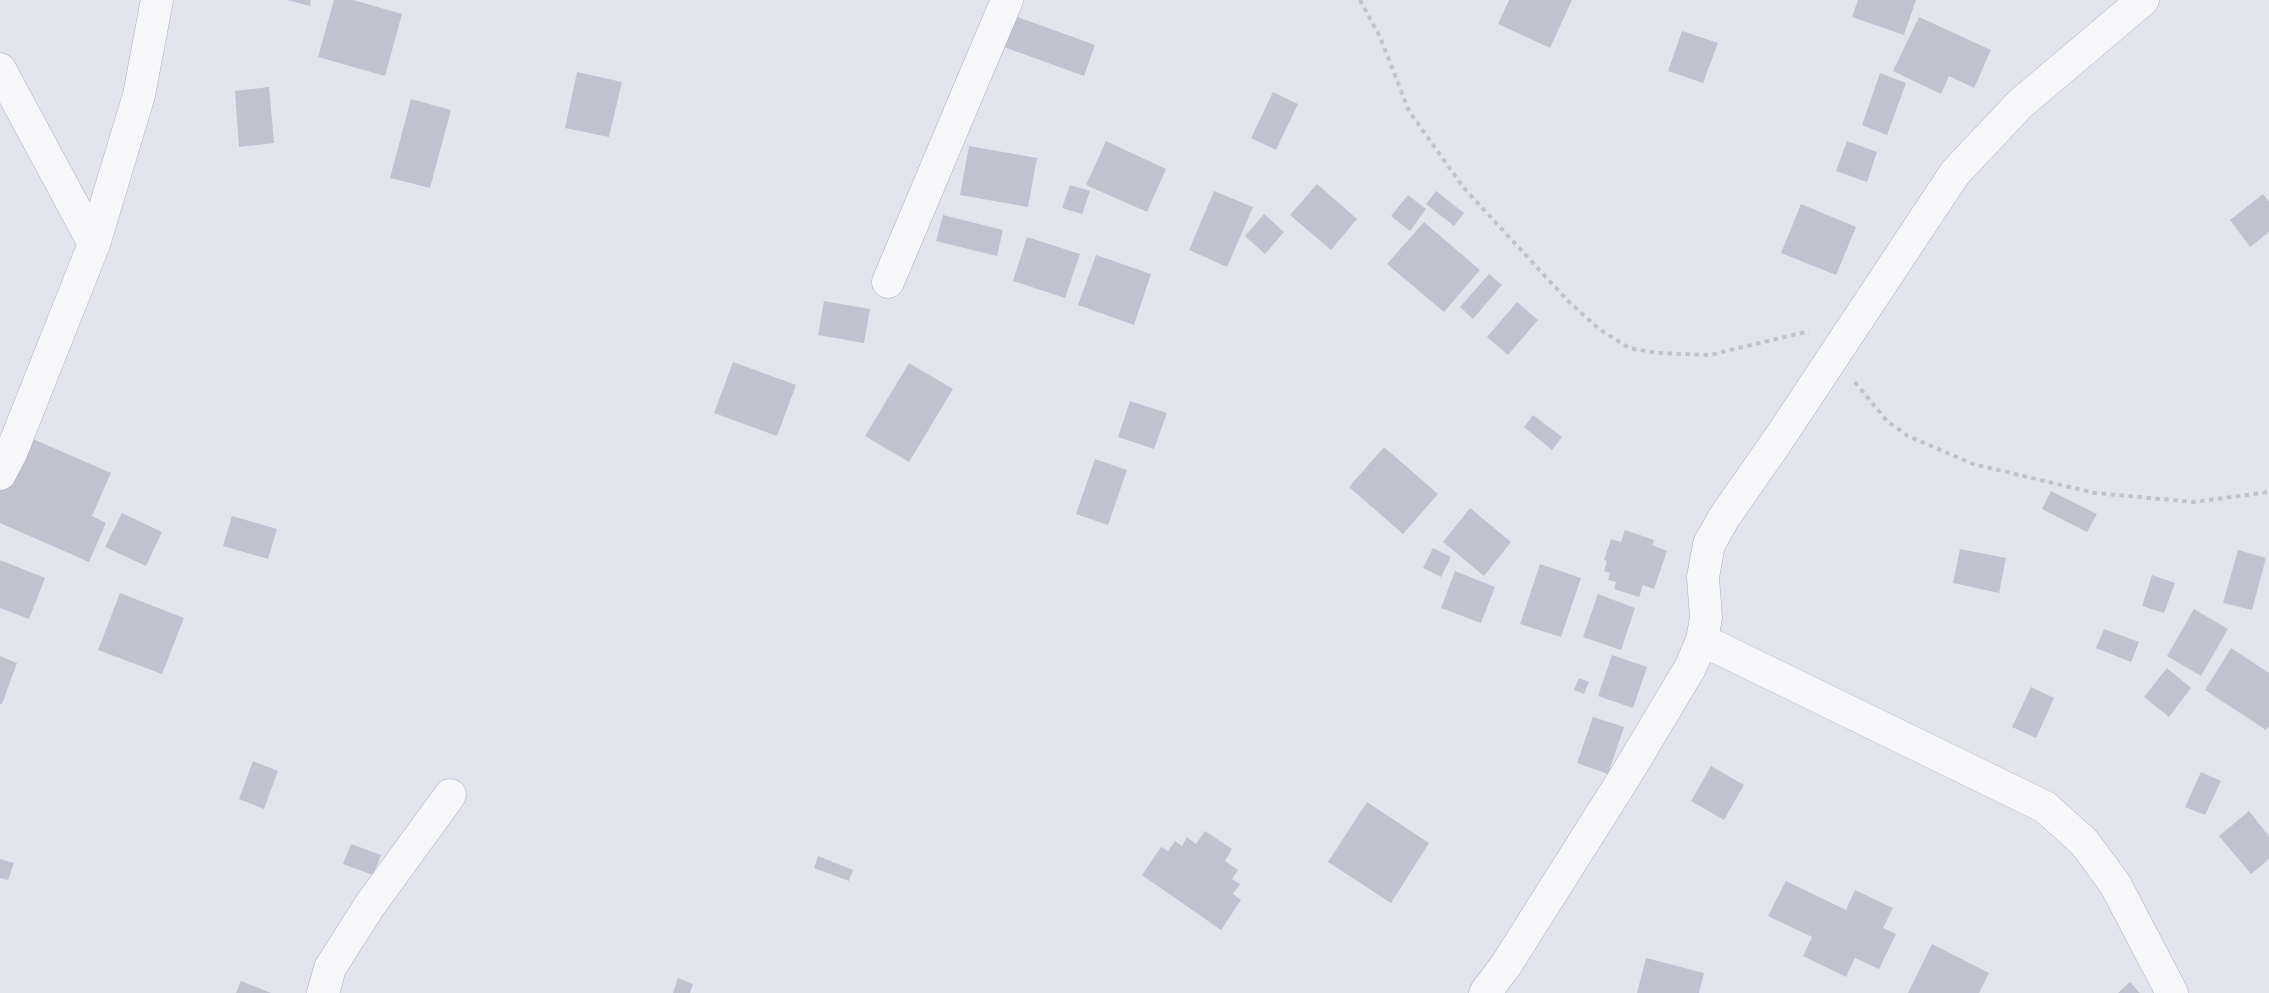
<!DOCTYPE html>
<style>
body{margin:0}
canvas{display:block;background:#e3e5ed}
</style>
<canvas width="2269" height="993"></canvas>
<script>
const ctx = document.querySelector('canvas').getContext('2d');
ctx.lineJoin = 'round';
function fill(path, color) {
  ctx.fillStyle = color;
  ctx.fill(path, 'evenodd');
}
function trace(path, color, width, dash) {
  ctx.strokeStyle = color;
  ctx.lineWidth = width;
  ctx.lineCap = dash ? 'butt' : 'round';
  ctx.setLineDash(dash || []);
  ctx.stroke(path);
}
const building = new Path2D(`
 M287 0H311L310 6Z
 M334 0H353L402 14 385 76 318 57Z
 M1509 0H1572L1550 48 1498 24Z
 M1858 0H1916L1904 35 1852 17Z
 M1015 16 1095 45 1084 76 1004 47Z
 M1919 17 1991 50 1974 88 1949 76 1941 94 1893 71Z
 M1682 31 1718 43 1703 83 1668 71Z
 M577 72 622 82 609 137 565 128Z
 M1880 73 1906 83 1887 135 1862 125Z
 M269 87 274 143 239 147 235 91Z
 M1273 92 1298 104 1276 150 1251 138Z
 M411 99 451 110 430 188 390 178Z
 M1106 141 1166 169 1147 212 1086 185Z
 M1847 141 1877 152 1867 182 1836 171Z
 M969 146 1037 158 1028 207 960 195Z
 M1317 184 1357 219 1331 250 1290 215Z
 M1070 185 1090 191 1082 214 1062 208Z
 M1214 191 1253 207 1227 267 1189 250Z
 M1436 191 1464 213 1454 226 1426 204Z
 M2263 194 2269 202V232L2250 247 2230 220Z
 M1408 195 1426 209 1410 231 1391 216Z
 M1801 204 1856 227 1836 275 1781 253Z
 M1264 214 1284 232 1265 254 1245 236Z
 M943 215 1003 230 997 256 936 241Z
 M1424 222 1480 270 1444 312 1387 264Z
 M1027 237 1080 254 1065 298 1013 281Z
 M1096 255 1151 274 1134 325 1078 305Z
 M1489 274 1502 285 1473 319 1460 307Z
 M824 301 870 309 864 343 818 335Z
 M1517 302 1538 320 1508 355 1487 337Z
 M733 362 796 385 777 436 714 413Z
 M909 363 953 389 909 462 865 436Z
 M1130 401 1167 413 1154 449 1118 437Z
 M1533 415 1562 437 1552 450 1524 427Z
 M24 435 111 473 92 516 106 523 89 562 0 523V491Z
 M1384 447 1438 494 1403 534 1349 487Z
 M1095 459 1127 470 1108 525 1076 514Z
 M2051 491 2097 514 2087 532 2042 509Z
 M1470 508 1511 542 1484 576 1443 542Z
 M122 513 162 532 146 566 105 547Z
 M232 516 277 529 268 559 223 546Z
 M1625 530 1654 540 1652 545 1667 551 1654 589 1643 585 1639 597 1614 589 1616 582 1608 580 1610 573 1604 571 1607 561 1604 560 1611 539 1621 542Z
 M1433 548 1451 557 1441 577 1423 568Z
 M1960 549 2006 558 1999 593 1953 583Z
 M2238 550 2266 558 2252 610 2223 603Z
 M0 560 45 578 29 619 0 608Z
 M1540 564 1581 578 1561 637 1520 624Z
 M1455 571 1495 587 1481 623 1441 608Z
 M2152 575 2175 583 2164 613 2142 606Z
 M120 593 184 618 162 674 98 650Z
 M1598 594 1635 608 1621 650 1583 637Z
 M2194 609 2228 629 2201 676 2167 656Z
 M2104 629 2139 642 2131 662 2096 648Z
 M2231 648 2269 673V726L2266 730 2205 690Z
 M1612 655 1647 667 1633 708 1598 696Z
 M0 656 17 663 2 704H0Z
 M2167 668 2191 688 2169 717 2144 697Z
 M1579 678 1589 682 1584 694 1574 690Z
 M2031 687 2054 698 2036 738 2012 727Z
 M1593 717 1624 727 1608 774 1577 763Z
 M253 761 278 771 264 809 239 799Z
 M1711 766 1744 785 1724 820 1691 801Z
 M2201 772 2221 781 2205 815 2185 807Z
 M1367 802 1429 843 1391 903 1328 862Z
 M2249 811 2269 836V859L2251 874 2219 836Z
 M1205 831 1232 849 1225 861 1238 870 1232 879 1240 884 1233 894 1241 900 1221 930 1142 875 1161 847 1168 851 1175 841 1182 846 1187 837 1196 844Z
 M351 844 381 855 373 875 343 864Z
 M818 856 853 870 849 881 814 868Z
 M0 859 14 863 8 880 0 878Z
 M1786 881 1846 910 1855 890 1893 908 1883 928 1896 934 1879 969 1855 958 1846 977 1803 956 1812 937 1768 916Z
 M1932 944 1989 973 1979 993H1908Z
 M1646 958 1704 973 1699 993H1637Z
 M678 978 693 984 690 993H673Z
 M241 981 271 993H236Z
 M2130 982 2140 993H2118Z`);
const path = new Path2D(`
 M1360 0 1380 37 1409 111 1463 187 1568 301 1599 329 1629 348 1657 353 1710 355 1809 331
 M1855 382 1887 421 1908 436 1973 464 2095 493 2194 502 2269 492`);
const street = new Path2D(`
 M0 69 94 244
 M888 282 1007 0
 M0 474 11 453 94 244 139 95 157 0
 M1702 640 2045 807 2084 842 2115 884 2172 993
 M323 993 330 968 370 905 450 795
 M1485 993 1506 965 1626 775 1690 668 1702 640 1706 618 1703 577 1709 544 1725 516 1778 440 1955 173 2020 104 2143 0`);
fill(building, '#c0c2d0');
trace(street, '#abaebb', 33);
trace(path, '#c1c3cb', 4, [4.5, 4.5]);
trace(street, '#f7f7fa', 32);
</script>
